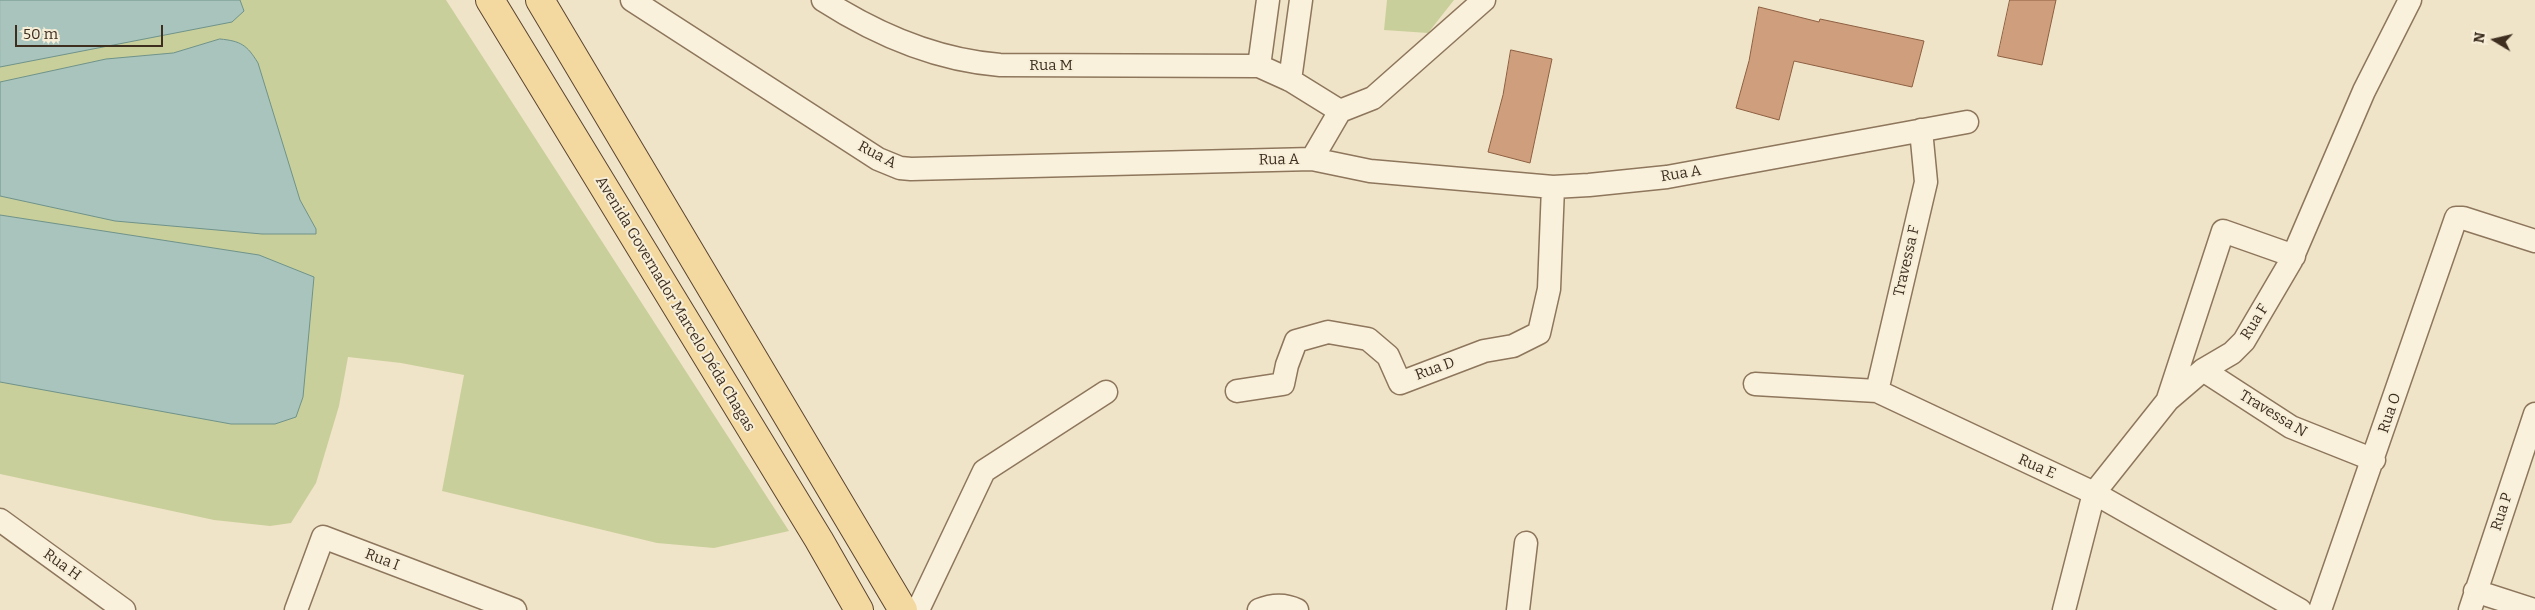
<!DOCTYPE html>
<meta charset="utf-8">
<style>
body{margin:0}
#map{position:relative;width:2535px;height:610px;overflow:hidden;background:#f0e4c8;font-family:Bitter,serif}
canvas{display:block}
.north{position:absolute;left:2470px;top:15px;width:50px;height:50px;-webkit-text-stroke:4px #f7eed8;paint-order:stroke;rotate:279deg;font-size:14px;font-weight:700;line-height:20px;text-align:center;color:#3d2e20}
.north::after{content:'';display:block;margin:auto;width:18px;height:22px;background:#3d2e20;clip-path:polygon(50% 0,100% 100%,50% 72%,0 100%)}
.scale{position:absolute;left:15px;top:25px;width:148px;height:22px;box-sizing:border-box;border:2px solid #3d2e20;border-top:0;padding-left:6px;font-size:15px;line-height:18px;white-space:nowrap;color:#3d2e20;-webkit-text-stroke:4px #f7eed8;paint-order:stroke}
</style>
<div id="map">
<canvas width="2535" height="610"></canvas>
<div class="north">N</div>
<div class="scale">50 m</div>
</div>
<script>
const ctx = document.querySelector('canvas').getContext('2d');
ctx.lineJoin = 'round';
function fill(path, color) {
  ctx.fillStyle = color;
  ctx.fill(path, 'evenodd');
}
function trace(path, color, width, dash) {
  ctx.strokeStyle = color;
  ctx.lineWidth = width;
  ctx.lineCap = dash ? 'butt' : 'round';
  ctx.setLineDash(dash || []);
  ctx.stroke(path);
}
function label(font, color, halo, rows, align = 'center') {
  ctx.font = font + ' Bitter,serif';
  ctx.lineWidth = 4;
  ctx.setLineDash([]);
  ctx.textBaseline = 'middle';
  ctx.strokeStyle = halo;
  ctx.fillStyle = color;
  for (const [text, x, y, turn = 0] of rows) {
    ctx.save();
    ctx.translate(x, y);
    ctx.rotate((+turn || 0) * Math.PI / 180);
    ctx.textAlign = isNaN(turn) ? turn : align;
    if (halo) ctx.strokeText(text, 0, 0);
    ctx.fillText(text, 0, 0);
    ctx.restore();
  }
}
const green = new Path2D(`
 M0 0H446L789 531 714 548 657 543 442 491 464 375 401 363 348 357 339 406 316 483 291 523 270 526 214 520 0 474Z
 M1387 0H1454L1428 33 1384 30Z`);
const water = new Path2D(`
 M0 0H240L244 11 232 22 0 67Z
 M220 39C241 41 247 45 258 63L300 200 316 229V234H262L115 221 0 196V82L106 59 173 53Z
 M0 215 259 255 314 277 303 397 296 417 275 424H231L0 382Z`);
const building = new Path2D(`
 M2010 0H2056L2042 65 1998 56Z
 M1759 7 1819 22 1820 19 1924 41 1912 87 1794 61 1779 120 1736 108 1749 61Z
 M1511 50 1552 59 1530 163 1488 152 1503 95Z`);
const street = new Path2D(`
 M632 0 878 159 900 168 911 169 1312 159 1370 171 1553 187 1589 185 1667 177 1967 122
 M823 0C876 34 936 60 1000 65L1259 66 1290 80 1340 111 1373 98 1484 0
 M1259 66 1268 0
 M1290 80 1301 0
 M1312 159 1340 111
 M2203 370 2291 427 2374 460
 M1755 384 1877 391 2094 493 2300 610
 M1237 391 1283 384 1287 365 1296 341 1328 332 1368 339 1388 356 1400 383 1484 351 1513 346 1539 333 1549 289 1553 187
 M1877 391 1926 182 1921 130
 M2168 399 2223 231 2294 256
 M0 520 124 610
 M2475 591 2534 610
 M296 610 323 537 515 610
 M918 610 984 471 1106 392
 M1259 610C1271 605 1285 604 1297 610
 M1518 610 1526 543
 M2064 610 2094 493 2168 400 2203 370 2232 353 2244 341 2291 261 2364 91 2410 0
 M2320 610 2456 218H2463L2535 241
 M2470 610 2535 414`);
const primary = new Path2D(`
 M490 0 819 540 859 610
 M540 0 903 610`);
const streetNames = [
 ["Rua M",1051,66],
 ["Rua A",877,155,28],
 ["Rua A",1279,160,-1],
 ["Rua A",1681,174,-9],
 ["Travessa F",1907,261,-77],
 ["Avenida Governador Marcelo Déda Chagas",675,304,59],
 ["Rua F",2255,322,-58],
 ["Rua D",1435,369,-20],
 ["Rua O",2390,413,-71],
 ["Travessa N",2273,414,31],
 ["Rua E",2037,467,24],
 ["Rua P",2502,512,-72],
 ["Rua I",382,560,21],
 ["Rua H",62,565,36]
];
fill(green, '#c9cf9b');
fill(water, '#a9c4bc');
trace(water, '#6f938a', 1);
fill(building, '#cf9f7d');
trace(building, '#8d5f41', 1);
trace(street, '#8d765c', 25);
trace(primary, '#5b4430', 30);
trace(street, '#faf1dc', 22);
trace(primary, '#f3d9a0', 28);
label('15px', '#3d2e20', '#f7eed8', streetNames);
</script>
